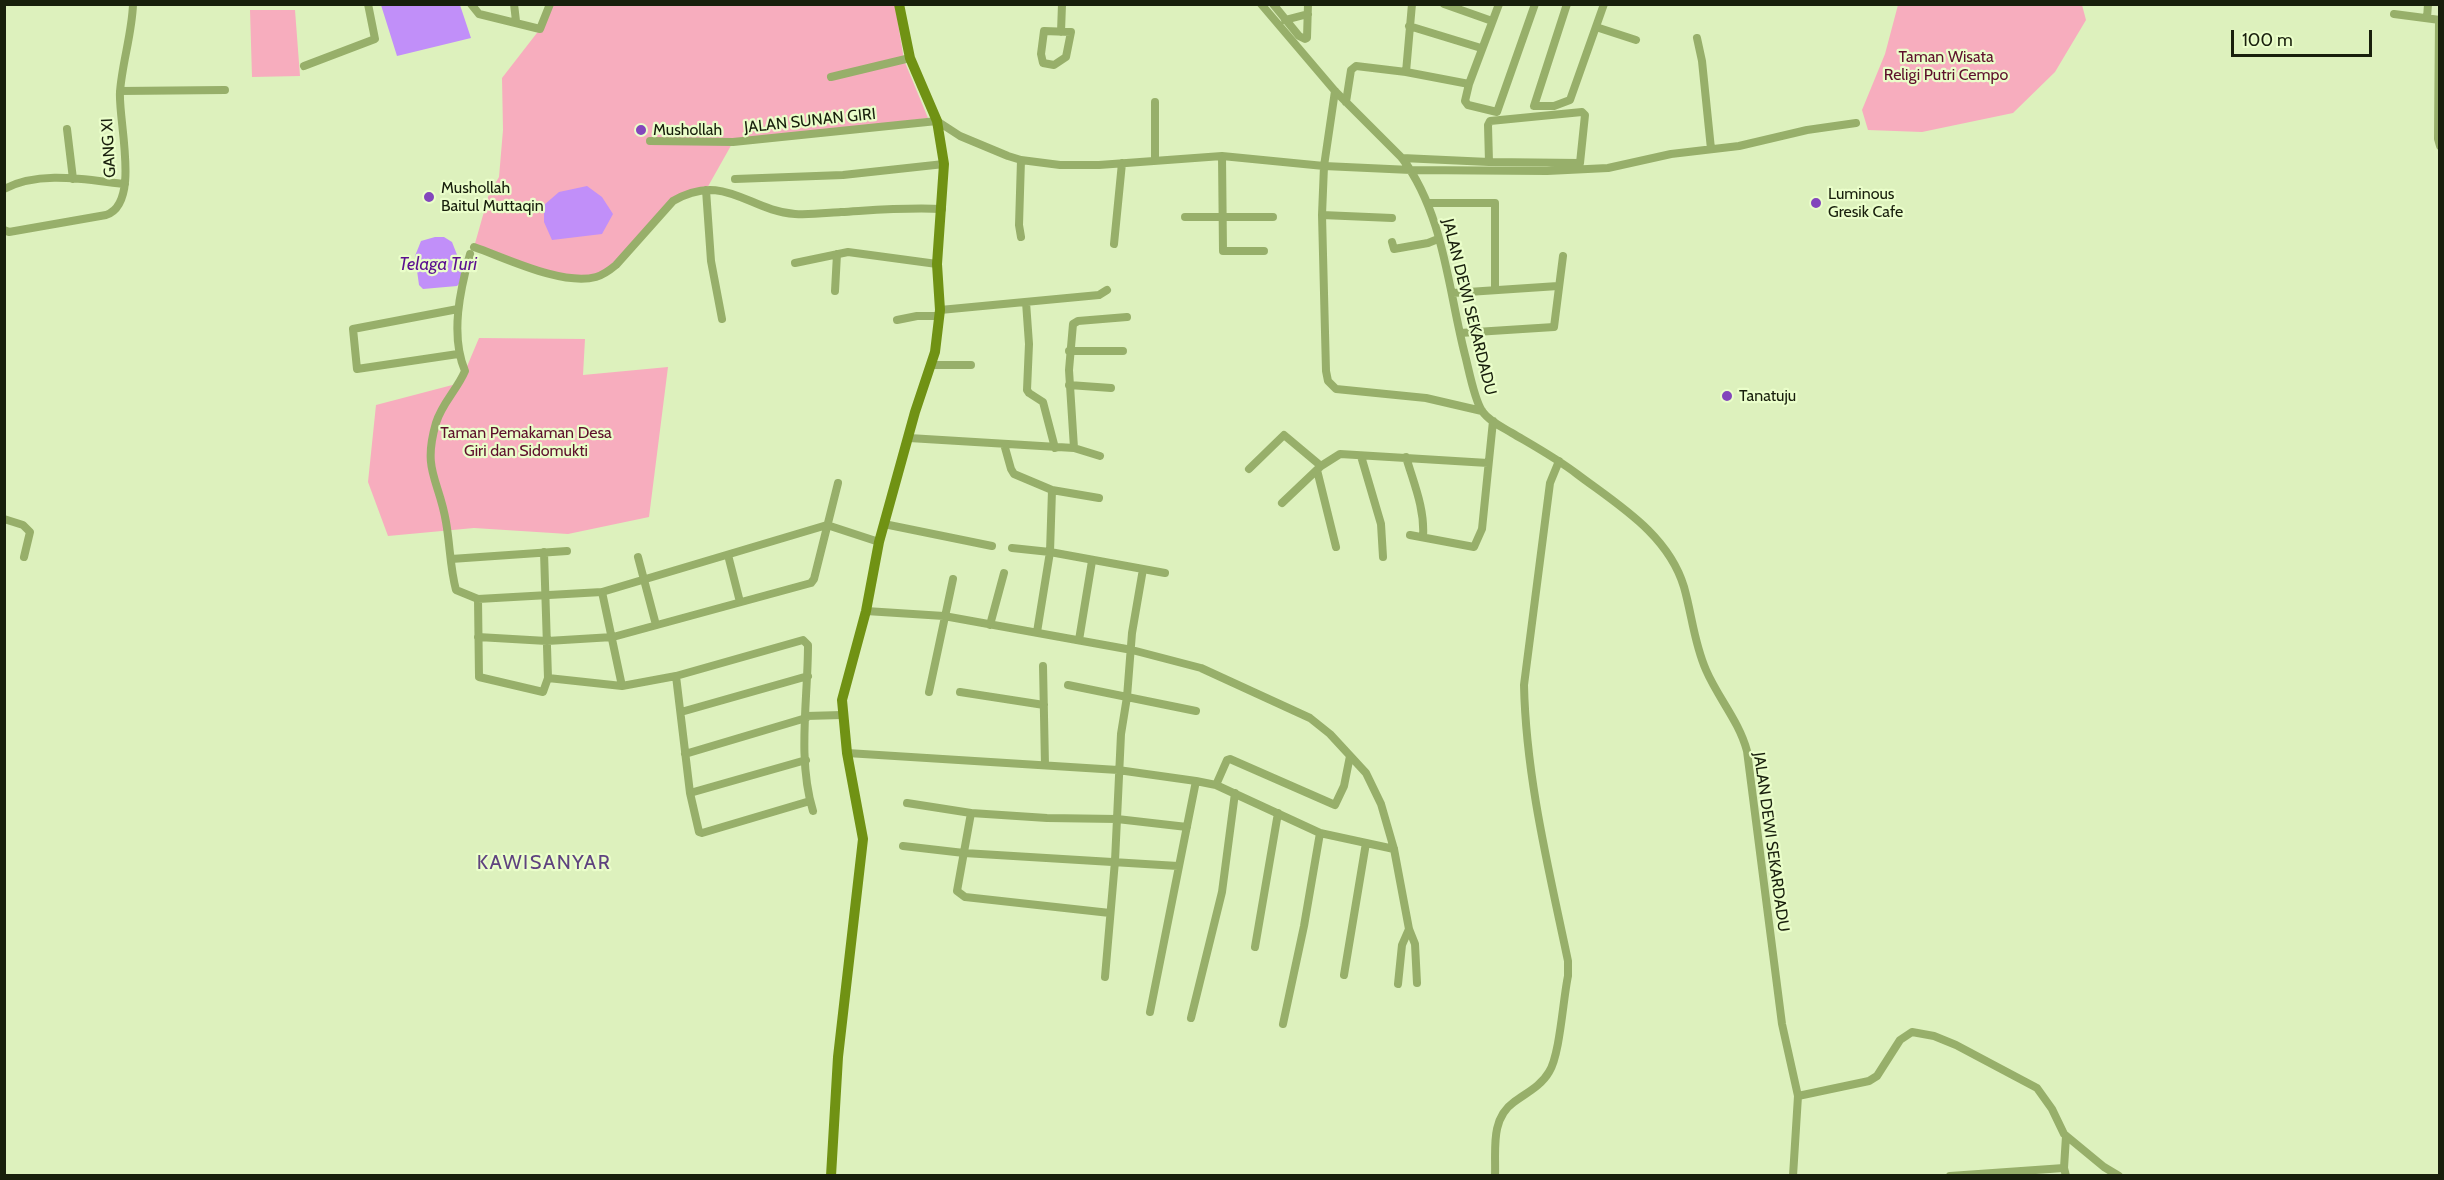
<!DOCTYPE html>
<style>
body{margin:0}
#map{position:relative;width:2444px;height:1180px;overflow:hidden;background:#ddf1bd;font-family:Cabin,sans-serif}
canvas{display:block}
.frame{position:absolute;inset:0;border:6px solid #181f0c;pointer-events:none}
.scale{position:absolute;left:2231px;top:30px;width:141px;height:27px;box-sizing:border-box;border:3px solid #181f0c;border-top:0;padding-left:8px;font-size:18px;line-height:21px;white-space:nowrap;color:#181f0c;-webkit-text-stroke:4px #eafeca;paint-order:stroke}
</style>
<div id="map">
<canvas width="2444" height="1180"></canvas>
<div class="frame"></div>
<div class="scale">100 m</div>
</div>
<script>
const ctx = document.querySelector('canvas').getContext('2d');
ctx.lineJoin = 'round';
function fill(path, color) {
  ctx.fillStyle = color;
  ctx.fill(path, 'evenodd');
}
function trace(path, color, width, dash) {
  ctx.strokeStyle = color;
  ctx.lineWidth = width;
  ctx.lineCap = dash ? 'butt' : 'round';
  ctx.setLineDash(dash || []);
  ctx.stroke(path);
}
function label(font, color, halo, rows, align = 'center') {
  ctx.font = font + ' Cabin,sans-serif';
  ctx.lineWidth = 4.5;
  ctx.setLineDash([]);
  ctx.textBaseline = 'middle';
  ctx.strokeStyle = halo;
  ctx.fillStyle = color;
  for (const [text, x, y, turn = 0] of rows) {
    ctx.save();
    ctx.translate(x, y);
    ctx.rotate((+turn || 0) * Math.PI / 180);
    ctx.textAlign = isNaN(turn) ? turn : align;
    if (halo) ctx.strokeText(text, 0, 0);
    ctx.fillText(text, 0, 0);
    ctx.restore();
  }
}
const green = new Path2D(`
 M549 5H895L904 60 928 118 733 142 706 190 685 194 661 215 606 273 570 278 474 247 489 194 499 177 503 130 502 78 540 29Z
 M1898 5H2082L2086 20 2055 72 2013 113 1922 132 1868 130 1862 110 1885 54Z
 M250 10H295L300 76 252 77Z
 M479 338 585 339 583 375 668 367 649 517 568 534 474 528 388 536 368 482 376 405 460 383Z`);
const water = new Path2D(`
 M381 5H460L471 38 397 56Z
 M587 186 602 197 613 214 602 234 552 240 544 222V205L559 192Z
 M435 237H444L452 242 463 270 459 284 457 286 423 289 419 285 415 256 421 241Z`);
const street = new Path2D(`
 M471 4 479 14 540 29 550 4
 M514 4 516 21
 M1261 4 1335 91 1402 158C1444 214 1448 289 1465 355 1469 370 1474 399 1482 411 1489 421 1502 427 1512 433 1534 446 1556 458 1577 474 1618 505 1668 534 1684 587 1692 615 1694 643 1706 670 1718 698 1739 721 1747 751L1782 1024 1798 1096 1793 1176
 M1273 4 1299 36 1305 39 1307 38 1308 4
 M1444 4 1492 21
 M1499 4 1469 84 1465 101 1468 105 1497 112 1535 4
 M1567 4 1534 106H1554L1570 100 1604 4
 M2394 14 2440 20
 M2427 18 2428 4
 M1285 20 1308 14
 M2439 20 2438 139 2440 146
 M1409 26 1481 48
 M1596 27 1636 40
 M1044 31 1071 32 1066 57 1054 65 1043 63 1041 54Z
 M1061 32 1062 4
 M1697 38 1702 61 1711 149
 M304 66 375 39 368 4
 M1406 72 1412 4
 M831 77 910 58
 M120 91 225 90
 M1335 91 1324 166 1322 215 1326 371 1328 381 1336 389 1426 398 1482 411
 M1155 102V161
 M1346 102 1351 70 1356 66 1406 72 1469 84
 M1582 112 1585 115 1580 163 1489 162 1488 125 1490 121Z
 M67 129 73 179
 M650 141 733 142 937 121 960 136 1008 156 1021 160 1060 165H1099L1222 156 1324 166 1411 170 1547 171 1608 168 1671 154 1739 146 1807 130 1856 123
 M1222 156 1223 251H1264
 M1402 158 1489 162
 M1021 160 1019 225 1021 237
 M735 179 843 175 944 164
 M4 189C40 170 87 180 125 184
 M706 190 711 261 722 319
 M1428 203H1495V290
 M1322 215 1392 218
 M1185 217H1273
 M4 230 9 232 106 215C141 204 118 121 120 92 122 63 132 34 133 4
 M1392 242 1394 249 1428 243 1438 239
 M1114 244 1122 163
 M474 247C506 258 562 286 596 277 603 275 610 270 616 265L673 201C724 171 749 211 795 214 810 215 826 213 841 212 875 210 908 207 942 209
 M470 254C460 290 450 335 465 371 457 390 442 403 436 423 422 471 439 479 446 522 450 544 450 568 456 590L478 599 602 592 827 525 879 542
 M795 263 848 252 937 264
 M835 291 837 254
 M1453 293 1558 286
 M1026 302 1029 344 1027 390 1029 393 1043 402 1055 448
 M940 310 1099 295 1107 290
 M897 320 917 316H939
 M1460 333 1554 327 1563 256
 M1069 351H1123
 M458 354 357 369 353 329 458 309
 M931 365H971
 M1069 385 1111 388
 M909 438 1074 448 1069 370 1073 324 1078 321 1127 317
 M1004 444 1011 469 1014 474 1052 490
 M1074 448 1100 456
 M1361 456 1381 524 1383 557
 M1406 457C1414 484 1425 509 1423 537
 M1249 469 1284 435 1321 466
 M1317 470 1336 547
 M1282 503 1321 466 1340 454 1488 463
 M4 519 23 525 30 532 24 557
 M884 524 992 546
 M1410 535 1474 547 1482 529 1493 421
 M1012 548 1050 552 1165 573
 M728 555 740 602
 M638 557 656 625
 M451 559 567 551
 M602 592 622 686
 M478 599 479 677 543 692 548 678 544 552
 M866 611 944 616 1132 650 1201 668 1310 718 1330 734 1366 773 1381 804 1394 849 1409 929 1415 944 1417 983
 M990 625 1004 573
 M1037 632 1050 552 1052 490 1099 498
 M478 637 547 641 613 637 811 583 814 579 838 483
 M1079 640 1092 561
 M1043 666 1045 765
 M676 676 690 793 699 832 702 833 810 801
 M548 678 622 686 676 676 803 640 808 645C808 699 797 759 813 811
 M1068 685 1196 711
 M929 692 953 579
 M960 692 1044 705
 M681 712 808 676
 M806 716 842 715
 M847 753 1118 770 1196 781 1216 785 1320 833 1394 849
 M685 754 806 718
 M1216 785 1227 760 1230 759 1335 805 1344 786 1350 756
 M690 793 806 760
 M907 803 971 813 1047 818 1117 819 1187 827
 M971 813 957 891 965 897 1110 913
 M903 846 964 853 1178 866
 M1255 947 1278 813
 M1344 975 1366 843
 M1105 977 1115 861 1121 734 1127 697 1132 633 1143 569
 M1398 984 1402 945 1409 929
 M1150 1012 1196 781
 M1191 1018 1222 892 1235 793
 M1283 1024 1304 926 1320 833
 M1798 1096 1869 1081 1877 1076 1900 1040 1912 1032 1934 1036 1956 1045 2037 1088 2052 1109 2064 1134 2104 1167 2119 1176
 M2064 1168 2066 1136
 M1495 1176C1496 1150 1490 1119 1514 1102 1526 1093 1541 1086 1549 1072 1560 1055 1563 999 1568 976V961C1549 870 1526 778 1524 685L1550 483 1559 461
 M1950 1176 2064 1168 2066 1176`);
const secondary = new Path2D(`
 M831 1176 838 1057 863 839 847 753 842 700 866 611 879 542 915 412 935 352 940 310 937 264 944 164 937 121 910 58 899 4`);
const markers = [
 [641,130,6,"#8346bc"],
 [429,197,6,"#8346bc"],
 [1816,203,6,"#8346bc"],
 [1727,396,6,"#8346bc"]
];
const parkNames = [
 ["Taman Wisata",1946,57],
 ["Religi Putri Cempo",1946,75],
 ["Taman Pemakaman Desa",526,433],
 ["Giri dan Sidomukti",526,451]
];
const streetNames = [
 ["JALAN SUNAN GIRI",810,121,-6],
 ["GANG XI",109,148,-93],
 ["JALAN DEWI SEKARDADU",1469,307,76],
 ["JALAN DEWI SEKARDADU",1771,842,82]
];
const poiNames = [
 ["Mushollah",653,130],
 ["Mushollah",441,188],
 ["Baitul Muttaqin",441,206],
 ["Luminous",1828,194],
 ["Gresik Cafe",1828,212],
 ["Tanatuju",1739,396]
];
const waterNames = [
 ["Telaga Turi",438,265]
];
const quarterNames = [
 ["KAWISANYAR",544,863]
];
fill(green, '#f7adbe');
fill(water, '#c18ff9');
trace(street, '#97af6a', 8);
trace(secondary, '#709214', 10);
for (const [x, y, r, color] of markers) {
  const dot = new Path2D();
  dot.arc(x, y, r, 0, 2 * Math.PI);
  ctx.fillStyle = color;
  ctx.fill(dot);
  trace(dot, '#eafeca', 2);
}
label('16px', '#5e102c', '#eafeca', parkNames);
label('16px', '#181f0c', '#eafeca', streetNames);
label('16px', '#181f0c', '#eafeca', poiNames, 'left');
label('italic 18px', '#5b1090', '#eafeca', waterNames);
ctx.letterSpacing = '1.5px';
label('20px', '#5f437f', '#eafeca', quarterNames);
ctx.letterSpacing = '0px';
</script>
